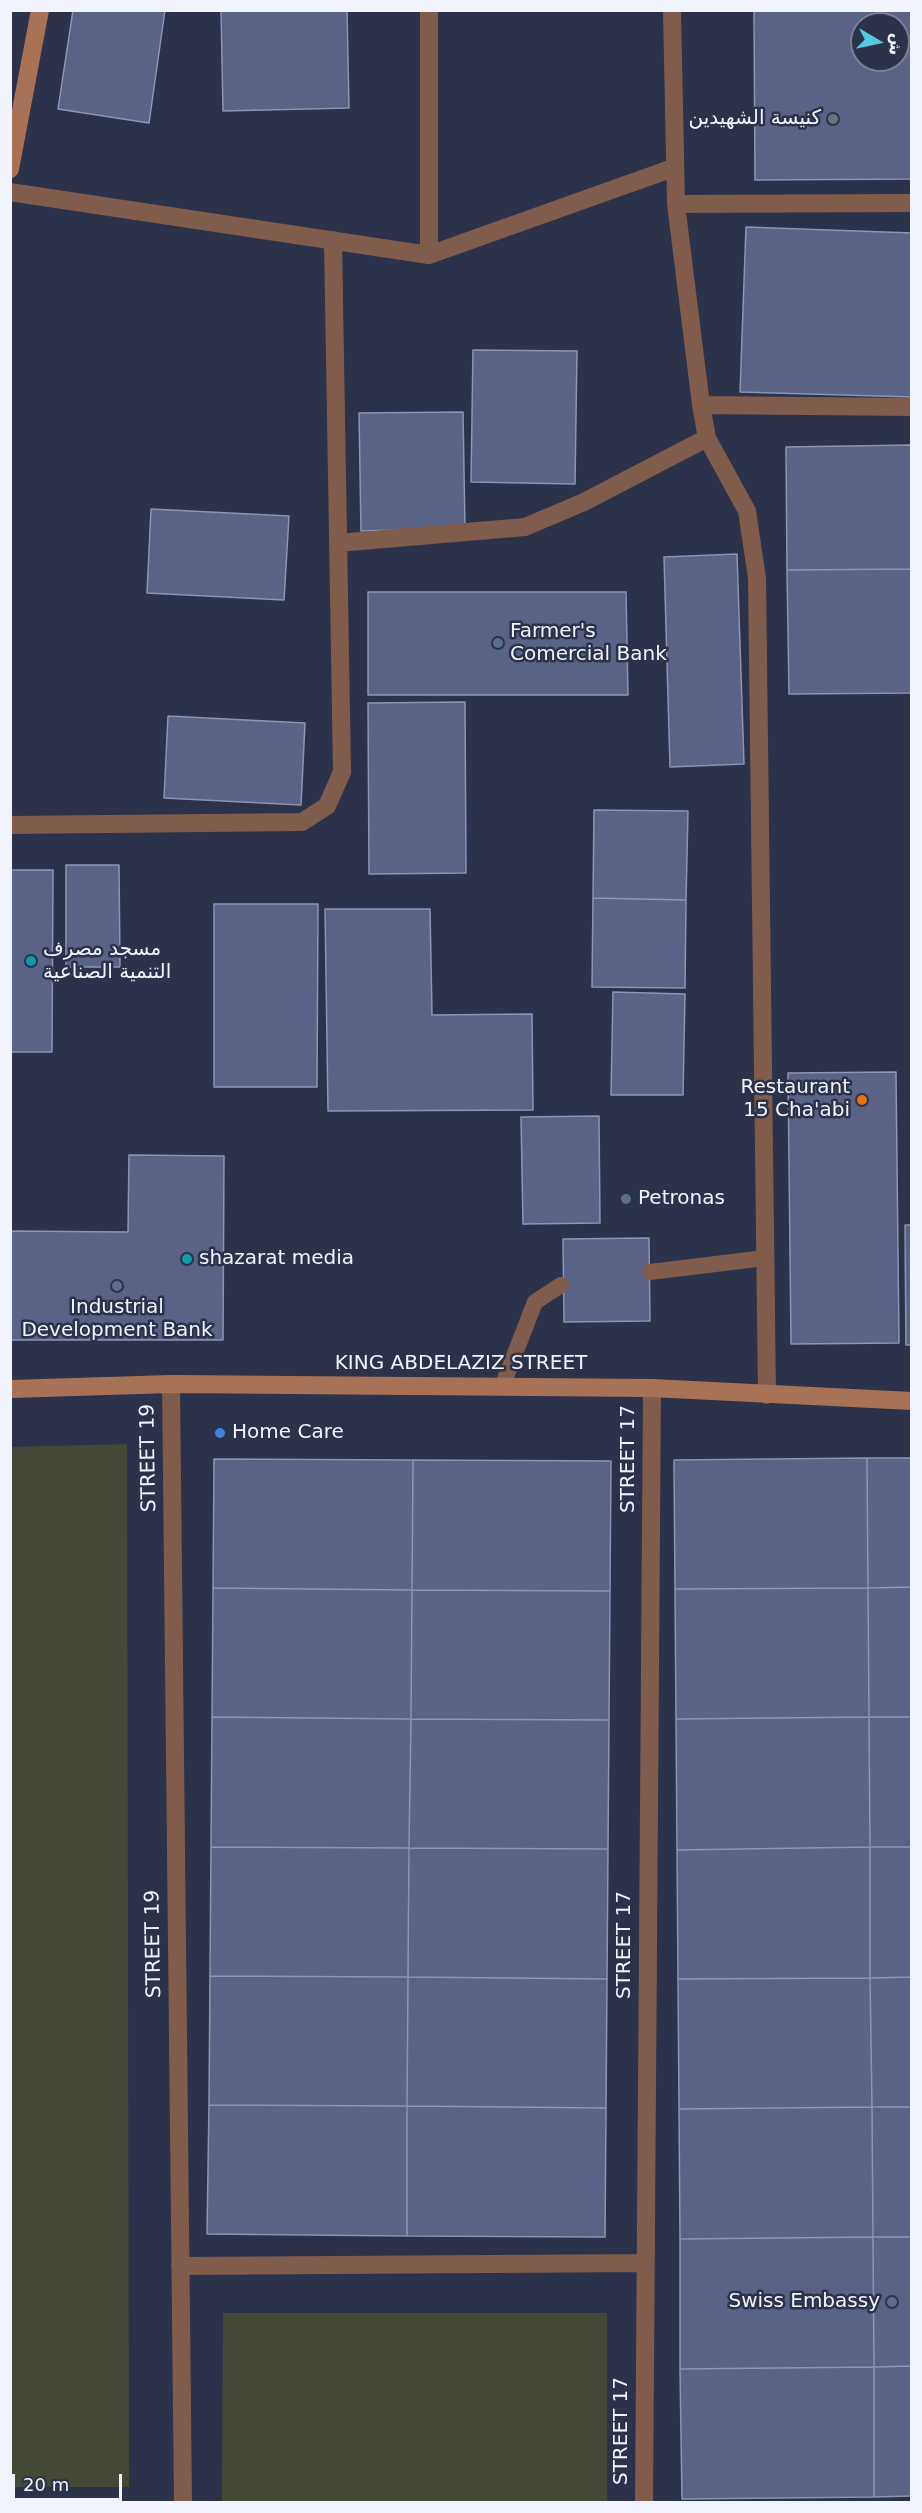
<!DOCTYPE html>
<meta charset="utf-8">
<style>
body{margin:0}
#map{position:relative;width:922px;height:2513px;overflow:hidden;background:#2c3249;font-family:"DejaVu Sans","Noto Sans Arabic",sans-serif}
canvas{display:block}
.frame{position:absolute;inset:0;border:12px solid #f1f4fd;pointer-events:none}
.north{position:absolute;left:850px;top:12px;width:60px;height:60px;box-sizing:border-box;background:#2c3249;border:2px solid #7b8091;border-radius:50%;rotate:99deg;font-size:16px;font-weight:700;line-height:24px;text-align:center;color:#f1f4fd}
.north::after{content:'';display:block;margin:auto;width:21px;height:27px;background:#55cadf;clip-path:polygon(50% 0,100% 100%,50% 72%,0 100%)}
.scale{position:absolute;left:12px;top:2474px;width:110px;height:27px;box-sizing:border-box;border:3px solid #f1f4fd;border-top:0;padding-left:8px;font-size:18px;line-height:21px;white-space:nowrap;color:#f1f4fd;-webkit-text-stroke:4px #2c3249;paint-order:stroke}
</style>
<div id="map">
<canvas width="922" height="2513"></canvas>
<div class="frame"></div>
<div class="north">ش</div>
<div class="scale">20 m</div>
</div>
<script>
const ctx = document.querySelector('canvas').getContext('2d');
ctx.lineJoin = 'round';
function fill(path, color) {
  ctx.fillStyle = color;
  ctx.fill(path, 'evenodd');
}
function trace(path, color, width, dash) {
  ctx.strokeStyle = color;
  ctx.lineWidth = width;
  ctx.lineCap = dash ? 'butt' : 'round';
  ctx.setLineDash(dash || []);
  ctx.stroke(path);
}
function label(font, color, halo, rows, align = 'center') {
  ctx.font = font + ' "DejaVu Sans","Noto Sans Arabic",sans-serif';
  ctx.lineWidth = 5;
  ctx.setLineDash([]);
  ctx.textBaseline = 'middle';
  ctx.strokeStyle = halo;
  ctx.fillStyle = color;
  for (const [text, x, y, turn = 0] of rows) {
    ctx.save();
    ctx.translate(x, y);
    ctx.rotate((+turn || 0) * Math.PI / 180);
    ctx.textAlign = isNaN(turn) ? turn : align;
    if (halo) ctx.strokeText(text, 0, 0);
    ctx.fillText(text, 0, 0);
    ctx.restore();
  }
}
const green = new Path2D(`
 M127 1444 129 2487H11V1447Z
 M223 2313H607V2502H222Z`);
const building = new Path2D(`
 M73 10H165L149 123 58 109Z
 M221 10H347L349 108 223 111Z
 M754 10H912V179L755 180ZM862 24H898V60H862Z
 M746 227 912 233V397L740 392Z
 M473 350 577 351 575 484 471 482Z
 M463 412 465 528 361 531 359 413Z
 M912 445V569L787 570 786 447Z
 M151 509 289 516 284 600 147 593Z
 M737 554 744 764 670 767 664 557Z
 M912 569V693L789 694 787 570Z
 M368 592H626L628 695H368Z
 M465 702 466 873 369 874 368 703Z
 M168 716 305 723 301 805 164 798Z
 M594 810 688 811 686 900 593 898Z
 M66 865H119L120 967H66Z
 M10 870H53L52 1052H10Z
 M593 898 686 900 685 988 592 987Z
 M214 904H318L317 1087H214Z
 M325 909H430L432 1015 532 1014 533 1110 328 1111Z
 M613 992 685 994 683 1095H611Z
 M896 1072 899 1343 791 1344 788 1073Z
 M599 1116 600 1223 523 1224 521 1117Z
 M129 1155 224 1156 223 1340H10V1231L128 1232Z
 M905 1225H912V1345H906Z
 M649 1238 650 1321 564 1322 563 1239Z
 M867 1458H912V1587L868 1588Z
 M867 1458 868 1588 675 1589 674 1460Z
 M214 1459 413 1460 412 1590 213 1588Z
 M413 1460 611 1461 610 1591 412 1590Z
 M912 1587V1717H869L868 1588Z
 M213 1588 412 1590 411 1719 212 1717Z
 M868 1588 869 1717 676 1719 675 1589Z
 M412 1590 610 1591 609 1720 411 1719Z
 M212 1717 411 1719 409 1848 211 1847Z
 M869 1717 870 1847 677 1850 676 1719Z
 M869 1717H912V1847H870Z
 M411 1719 609 1720 608 1849 409 1848Z
 M211 1847 409 1848 408 1977 210 1976Z
 M870 1847V1978L678 1979 677 1850Z
 M870 1847H912V1977L870 1978Z
 M409 1848 608 1849 607 1979 408 1977Z
 M210 1976 408 1977 407 2106 209 2105Z
 M408 1977 607 1979 606 2108 407 2106Z
 M912 1977V2107H872L870 1978Z
 M870 1978 872 2107 679 2109 678 1979Z
 M209 2105 407 2106V2236L207 2234Z
 M407 2106 606 2108 605 2237 407 2236Z
 M872 2107 873 2237 680 2239 679 2109Z
 M872 2107H912V2237H873Z
 M873 2237 874 2367 680 2369V2239Z
 M873 2237H912V2366L874 2367Z
 M912 2366V2496L874 2497V2367Z
 M874 2367V2497L682 2499 680 2369Z`);
const lane = new Path2D(`
 M650 1272 765 1258
 M502 1387 535 1302 561 1285`);
const street = new Path2D(`
 M672 10 676 204 701 405 707 438 747 511 757 578 767 1395
 M10 192 429 255 673 168
 M676 204 912 203
 M429 255V10
 M701 405 912 407
 M338 543 525 527 584 502 707 438
 M10 825 302 822 327 806 342 772 333 240
 M171 1384 183 2502
 M180 2266 645 2263
 M644 2502 652 1388`);
const secondary = new Path2D(`
 M10 169 40 10
 M10 1389 171 1384 652 1388 912 1401`);
const markers = [
 [833,119,6,"#6b7280"],
 [498,643,6,"#5c6f8a"],
 [31,961,6,"#0f9aa8"],
 [862,1100,6,"#e8710a"],
 [626,1199,6,"#5c6f8a"],
 [187,1259,6,"#0f9aa8"],
 [117,1286,6,"#5c6f8a"],
 [220,1433,6,"#3f7fe0"],
 [892,2302,6,"#5c6f8a"]
];
const poiNames = [
 ["كنيسة الشهيدين",821,119,"right"],
 ["Farmer's",510,632],
 ["Comercial Bank",510,655],
 ["مسجد مصرف",43,950],
 ["التنمية الصناعية",43,973],
 ["Restaurant",850,1088,"right"],
 ["15 Cha'abi",850,1111,"right"],
 ["Petronas",638,1199],
 ["shazarat media",199,1259],
 ["Industrial",117,1308,"center"],
 ["Development Bank",117,1331,"center"],
 ["Home Care",232,1433],
 ["Swiss Embassy",880,2302,"right"]
];
const streetNames = [
 ["KING ABDELAZIZ STREET",461,1364],
 ["STREET 19",149,1458,-91],
 ["STREET 17",629,1459,-90],
 ["STREET 19",154,1944,-91],
 ["STREET 17",625,1945,-90],
 ["STREET 17",622,2431,-90]
];
fill(green, '#434935');
fill(building, '#5a6285');
trace(building, '#8d95b1', 1.5);
trace(lane, '#7f5c4b', 16);
trace(street, '#7f5c4b', 18);
trace(secondary, '#a87257', 18);
for (const [x, y, r, color] of markers) {
  const dot = new Path2D();
  dot.arc(x, y, r, 0, 2 * Math.PI);
  ctx.fillStyle = color;
  ctx.fill(dot);
  trace(dot, '#2c3249', 2);
}
label('20px', '#f1f4fd', '#2c3249', poiNames, 'left');
label('20px', '#f1f4fd', '#2c3249', streetNames);
</script>
